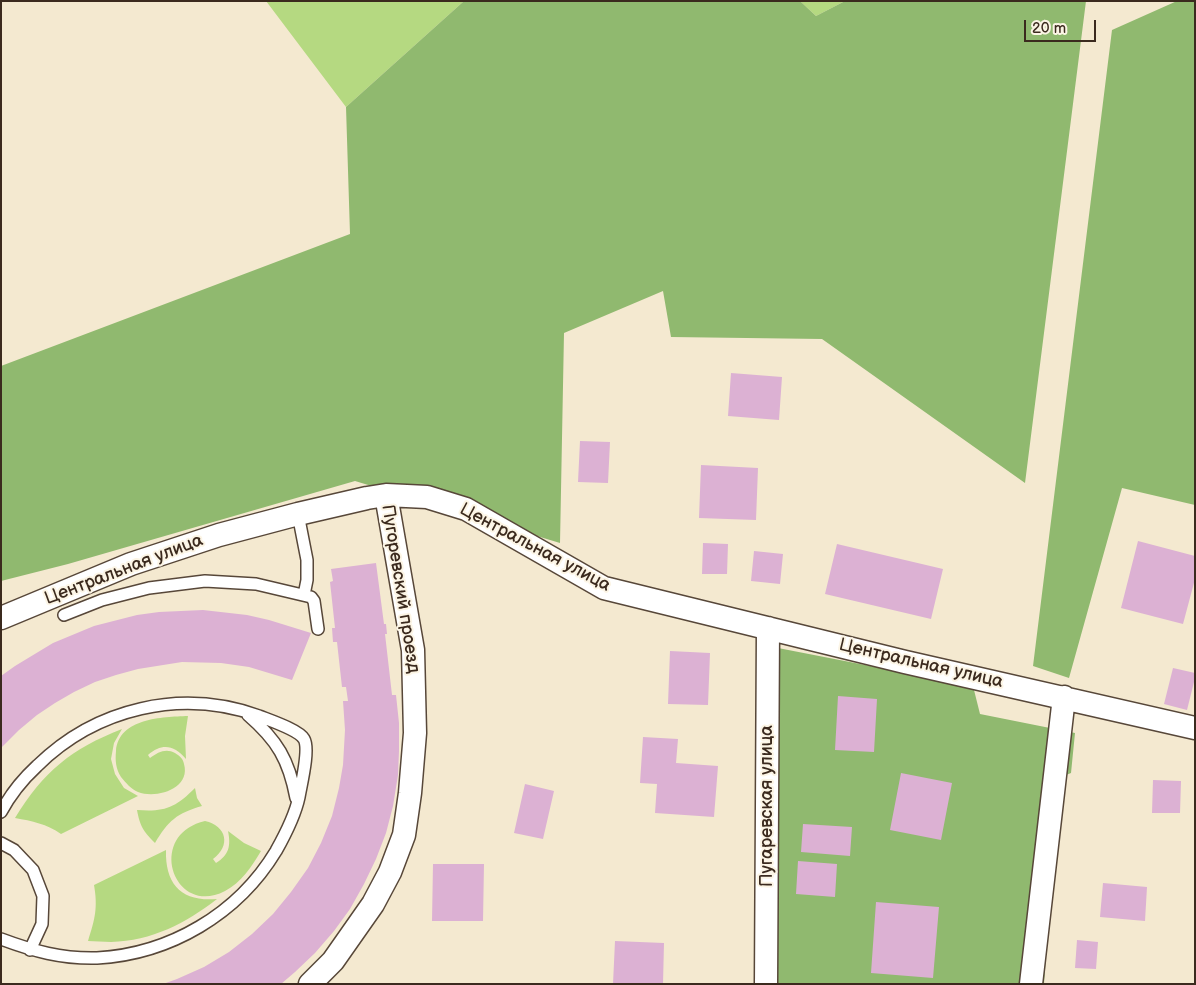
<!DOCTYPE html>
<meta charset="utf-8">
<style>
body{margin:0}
#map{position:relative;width:1196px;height:985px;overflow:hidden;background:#f4e9d0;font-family:"Balsamiq Sans",sans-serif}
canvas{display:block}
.frame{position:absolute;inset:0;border:2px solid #3b2a1e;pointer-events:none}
.scale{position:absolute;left:1024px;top:20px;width:72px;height:22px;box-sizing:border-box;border:2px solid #3b2a1e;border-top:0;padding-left:6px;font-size:15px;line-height:18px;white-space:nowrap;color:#3b2a1e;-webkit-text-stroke:4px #fcf5e5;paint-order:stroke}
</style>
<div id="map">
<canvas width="1196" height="985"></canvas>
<div class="frame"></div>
<div class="scale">20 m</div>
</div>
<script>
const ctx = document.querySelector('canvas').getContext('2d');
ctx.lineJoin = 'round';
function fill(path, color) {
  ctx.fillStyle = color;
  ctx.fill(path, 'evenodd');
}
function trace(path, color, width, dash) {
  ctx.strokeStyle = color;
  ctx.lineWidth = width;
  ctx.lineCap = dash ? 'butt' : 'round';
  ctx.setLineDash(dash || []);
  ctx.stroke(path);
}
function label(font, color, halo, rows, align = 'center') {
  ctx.font = font + ' "Balsamiq Sans",sans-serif';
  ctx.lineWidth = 4;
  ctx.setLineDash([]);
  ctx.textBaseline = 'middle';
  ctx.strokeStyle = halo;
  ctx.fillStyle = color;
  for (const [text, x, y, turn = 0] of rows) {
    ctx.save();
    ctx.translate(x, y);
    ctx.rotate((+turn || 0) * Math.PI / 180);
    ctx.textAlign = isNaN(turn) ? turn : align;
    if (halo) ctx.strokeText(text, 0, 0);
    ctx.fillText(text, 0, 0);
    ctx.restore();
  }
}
const green = new Path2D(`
 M266 1H464L346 107Z
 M800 1H845L816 16Z
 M188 716 185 736 186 759C174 745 162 743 148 755L150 758C158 752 166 748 175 753 180 756 183 759 184 764 191 789 156 799 138 792 131 789 126 783 121 777 116 769 115 761 116 751 119 718 162 717 188 716Z
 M122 729 114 743 111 759 115 774 124 788 138 796 61 834C47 824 32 821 15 818 44 771 71 749 122 729Z
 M195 788 197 798 202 806C177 813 168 821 155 843 143 831 140 826 137 810 165 812 175 808 195 788Z
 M205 821C227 826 231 846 213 859L216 863C229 855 231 846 228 831L244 843 261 851C252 866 241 883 225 891 174 918 145 835 205 821Z
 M166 850C165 885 182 902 217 899 186 923 152 941 111 942 103 942 95 941 88 941 95 919 98 908 94 885Z`);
const forest = new Path2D(`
 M464 1H800L816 16 845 1H1086L1025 483 822 339 671 337 663 291 564 333 560 543 355 481 68 564 1 581V366L350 234 346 107Z
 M1177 1H1195V505L1122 488 1069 678 1033 666 1112 30Z
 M778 648 973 686 980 714 1075 733 1071 773 1051 781V880L1044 984H783L768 982Z`);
const building = new Path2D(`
 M731 373 782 377 779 420 728 416Z
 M580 441 610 442 608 483 578 482Z
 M701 465 758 468 756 520 699 518Z
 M1138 541 1195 556V579L1183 624 1121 608Z
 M703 543 728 544 727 574H702Z
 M837 544 943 569 931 619 825 594Z
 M754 551 783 554 780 584 751 581Z
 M376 563 384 624H386L387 634H385L392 695H396L399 723V751L398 775 393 806 386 833 376 859 364 884 350 909 334 931 315 953 295 972 281 984H163L177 979 204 967 229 952 252 934 273 914 291 892 308 868 321 843 332 816 339 788 343 765 345 730 343 701H348L346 687H342L337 642H333L332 628H335L330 582 333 581 331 569Z
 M203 610 247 615 269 620 311 633 292 680 249 667 221 663 182 662 138 669 116 675 95 682 74 692 55 703 37 715 19 730 1 748V676L15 666 53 643 94 626 137 615 159 612Z
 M670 651 710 653 708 705 668 704Z
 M1173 668 1195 673V678L1187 710 1164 704Z
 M838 696 877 699 874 752 835 750Z
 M643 737 678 739 676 763 718 766 714 817 655 813 657 784 640 783Z
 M901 773 952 783 941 840 890 830Z
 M1153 780 1181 781 1180 813H1152Z
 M525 784 554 791 543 839 514 833Z
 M803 824 852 827 850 856 801 852Z
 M798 861 837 864 835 897 796 894Z
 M433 864H484L483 921H432Z
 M1103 883 1147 887 1145 921 1100 917Z
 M876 902 939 907 933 978 871 973Z
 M1077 940 1098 942 1096 969 1075 968Z
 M615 941 664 943 663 984H613Z`);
const lane = new Path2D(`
 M298 514 307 560V580L304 595
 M64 615 102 600 149 588 205 581 256 584 311 597 314 601 318 629
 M248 715C277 740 289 760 296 798
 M1 812C10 795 23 779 37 766 96 708 181 688 259 716 269 720 299 730 304 739 310 749 301 785 299 797 295 816 285 835 276 851 238 914 170 954 97 958 62 959 33 951 1 939
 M1 843 14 850 33 870 43 896 42 924 30 950`);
const street = new Path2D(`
 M1 618 131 564 219 535 298 514 367 498 386 495 427 497 466 509 604 588 905 662 1195 728
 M310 984 333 961 373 904 390 872 404 835 410 793 415 733 413 650 386 495
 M766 984 768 628
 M1031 984 1064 697`);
const streetNames = [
 ["Центральная улица",535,548,28],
 ["Центральная улица",124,570,-21],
 ["Пугоревский проезд",400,589,81],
 ["Центральная улица",921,664,13],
 ["Пугаревская улица",767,806,-90]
];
fill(green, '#b5d981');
fill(forest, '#90b96f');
fill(building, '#dcb1d3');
trace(lane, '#574739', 14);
trace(street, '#574739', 25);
trace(lane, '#fff', 11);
trace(street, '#fff', 22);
label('18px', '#3b2a1e', '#fcf5e5', streetNames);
</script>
